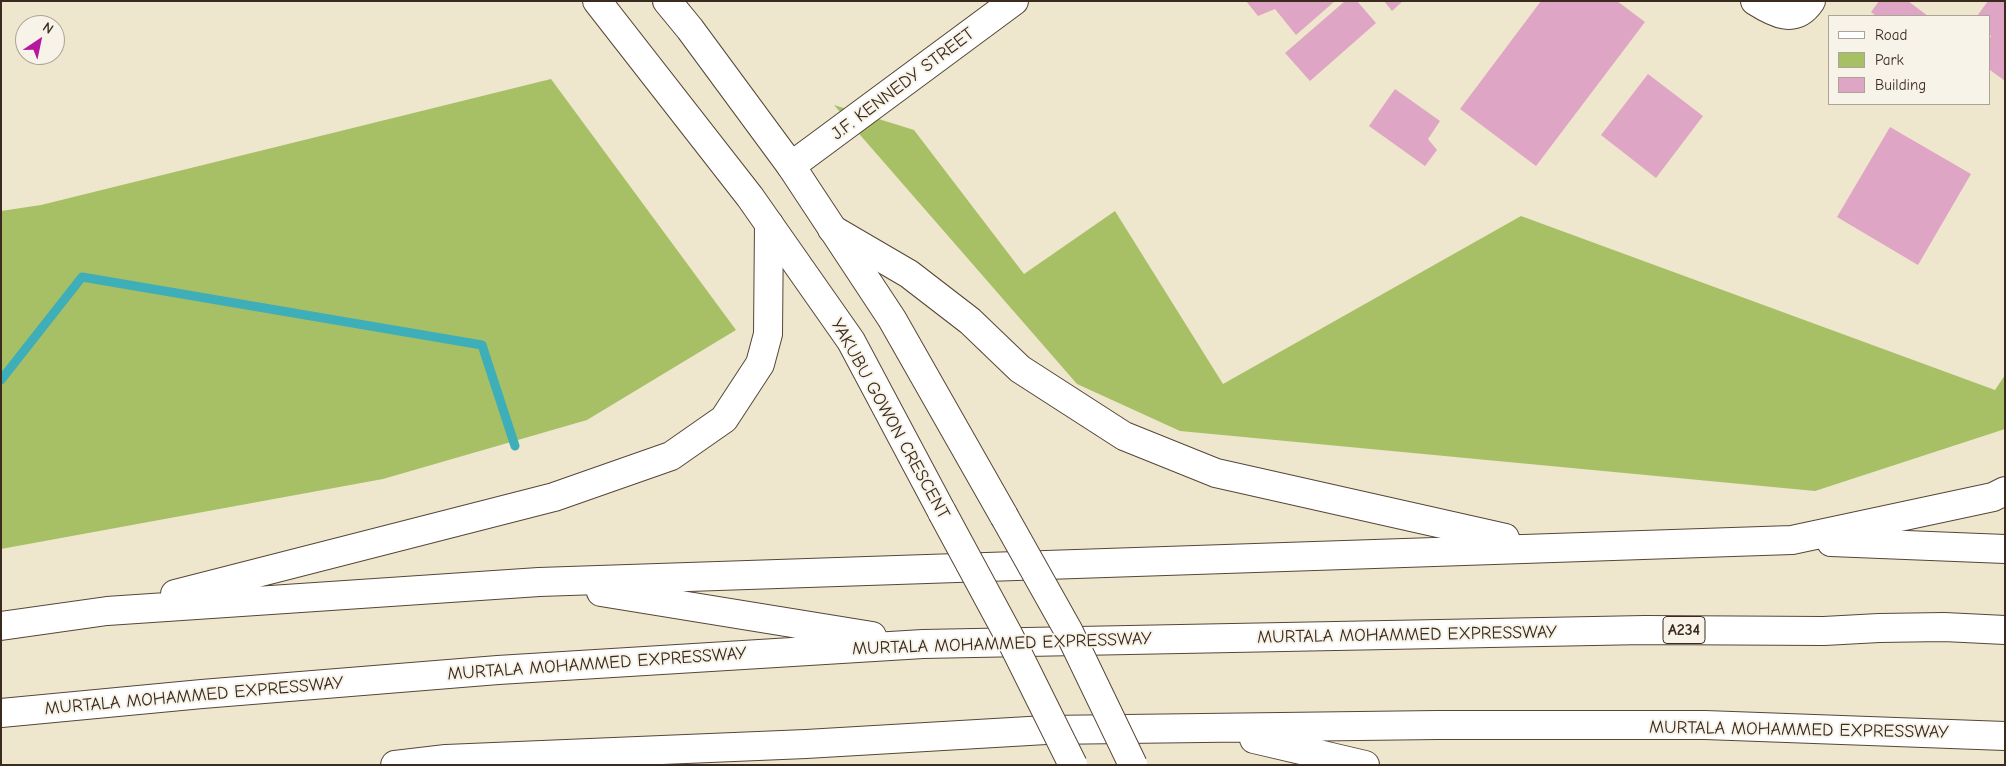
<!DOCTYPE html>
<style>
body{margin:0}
#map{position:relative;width:2006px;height:766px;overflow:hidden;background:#eee7cd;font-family:"Comic Neue",sans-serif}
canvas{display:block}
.frame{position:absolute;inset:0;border:2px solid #3b2a1e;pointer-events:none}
.legend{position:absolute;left:1828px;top:15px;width:162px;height:90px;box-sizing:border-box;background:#f7f3e8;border:1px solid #aca397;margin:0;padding:6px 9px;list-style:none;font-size:15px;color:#3b2a1e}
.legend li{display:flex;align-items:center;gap:10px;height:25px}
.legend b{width:25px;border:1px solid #aca397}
.north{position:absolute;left:15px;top:15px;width:50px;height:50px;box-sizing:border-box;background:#f7f3e8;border:1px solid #aca397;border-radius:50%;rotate:34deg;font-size:14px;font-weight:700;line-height:20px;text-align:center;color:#3b2a1e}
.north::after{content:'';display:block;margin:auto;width:18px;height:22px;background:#b5179e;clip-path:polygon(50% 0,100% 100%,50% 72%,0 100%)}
</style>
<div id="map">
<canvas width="2006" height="766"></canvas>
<div class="frame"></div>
<ul class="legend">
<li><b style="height:6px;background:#fff"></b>Road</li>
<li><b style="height:14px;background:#a7c066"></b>Park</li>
<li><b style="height:14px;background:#dfa5c4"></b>Building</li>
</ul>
<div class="north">N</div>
</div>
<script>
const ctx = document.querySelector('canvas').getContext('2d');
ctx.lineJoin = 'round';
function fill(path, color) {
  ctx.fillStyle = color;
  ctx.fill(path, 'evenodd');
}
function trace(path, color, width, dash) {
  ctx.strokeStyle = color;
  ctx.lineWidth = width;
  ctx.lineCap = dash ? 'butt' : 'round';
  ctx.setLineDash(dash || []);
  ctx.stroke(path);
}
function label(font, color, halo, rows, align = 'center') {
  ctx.font = font + ' "Comic Neue",sans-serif';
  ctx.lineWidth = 4;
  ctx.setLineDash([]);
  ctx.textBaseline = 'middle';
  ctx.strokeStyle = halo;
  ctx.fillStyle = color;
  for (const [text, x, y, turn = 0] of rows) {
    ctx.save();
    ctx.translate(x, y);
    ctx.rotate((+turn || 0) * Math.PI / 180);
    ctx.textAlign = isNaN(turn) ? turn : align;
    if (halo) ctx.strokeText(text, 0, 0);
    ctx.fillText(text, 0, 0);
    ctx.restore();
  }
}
const green = new Path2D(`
 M551 79 736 330 587 420 383 479 1 549V211L41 205Z
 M834 105 914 130 1024 274 1115 211 1223 384 1521 216 1995 390 2005 375V429L1815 491 1180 431 1077 384Z`);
const stream = new Path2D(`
 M1 380 82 277 482 345 515 446`);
const building = new Path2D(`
 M1246 1H1335L1296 35 1275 9 1258 16Z
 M1345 1H1357L1376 23 1310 81 1285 53Z
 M1384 1H1403L1392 11Z
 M1541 1H1617L1645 22 1536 166 1460 109Z
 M1879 1H1908L1928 16H1876L1871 12Z
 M1988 1H2005V81L1990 70V38L1991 36 1990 35V16H1977Z
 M1648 74 1703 116 1656 178 1601 135Z
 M1395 89 1440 121 1428 139 1437 150 1425 166 1369 126Z
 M1890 127 1971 174 1918 265 1837 217Z`);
const minor = new Path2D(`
 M1755 1C1774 13 1795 25 1811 1
 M791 166 1014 1`);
const major = new Path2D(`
 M597 1 750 197 851 341 942 512
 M667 1 690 29 791 166 892 319 1004 516`);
const highway = new Path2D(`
 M832 229 909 274 970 321 1020 369 1124 436 1216 473 1505 538
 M1831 542 2005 549
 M601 592 872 636
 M175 594 554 497 671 456 724 419 760 364 768 334 769 224
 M1 626 107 611 539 582 1792 540 1993 497 2005 491
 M1 713 202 694 498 670 923 644 1645 630 1824 631 1879 628 1944 627 2005 630
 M1254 739 1365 765
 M395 765 446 759 806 744 1046 730 1437 725H1705L2005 736`);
const majorBridge = new Path2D(`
 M942 512 1009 636 1073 765
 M1004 516 1068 630 1133 765`);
const shields = [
 [1684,630,42]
];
const shieldNames = [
 ["A234",1684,630]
];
const streetNames = [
 ["J.F. KENNEDY STREET",903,84,-37],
 ["YAKUBU GOWON CRESCENT",890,419,61],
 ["MURTALA MOHAMMED EXPRESSWAY",1407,635,-1],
 ["MURTALA MOHAMMED EXPRESSWAY",1002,644,-2],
 ["MURTALA MOHAMMED EXPRESSWAY",597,664,-4],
 ["MURTALA MOHAMMED EXPRESSWAY",194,696,-5],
 ["MURTALA MOHAMMED EXPRESSWAY",1799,730,1]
];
fill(green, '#a7c066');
trace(stream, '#3eaeb8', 9);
fill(building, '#dfa5c4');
trace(minor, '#564638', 30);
trace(major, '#564638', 30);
trace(highway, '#564638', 30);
trace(minor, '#fff', 28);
trace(major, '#fff', 28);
trace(highway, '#fff', 28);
trace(majorBridge, '#564638', 30, []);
trace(majorBridge, '#fff', 28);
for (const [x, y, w] of shields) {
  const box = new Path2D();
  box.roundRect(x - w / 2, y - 13.5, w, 27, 4);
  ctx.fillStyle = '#f7f3e8';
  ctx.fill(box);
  trace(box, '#3b2a1e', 1);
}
label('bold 16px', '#3b2a1e', null, shieldNames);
label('18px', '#3b2a1e', '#f7f3e8', streetNames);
</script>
